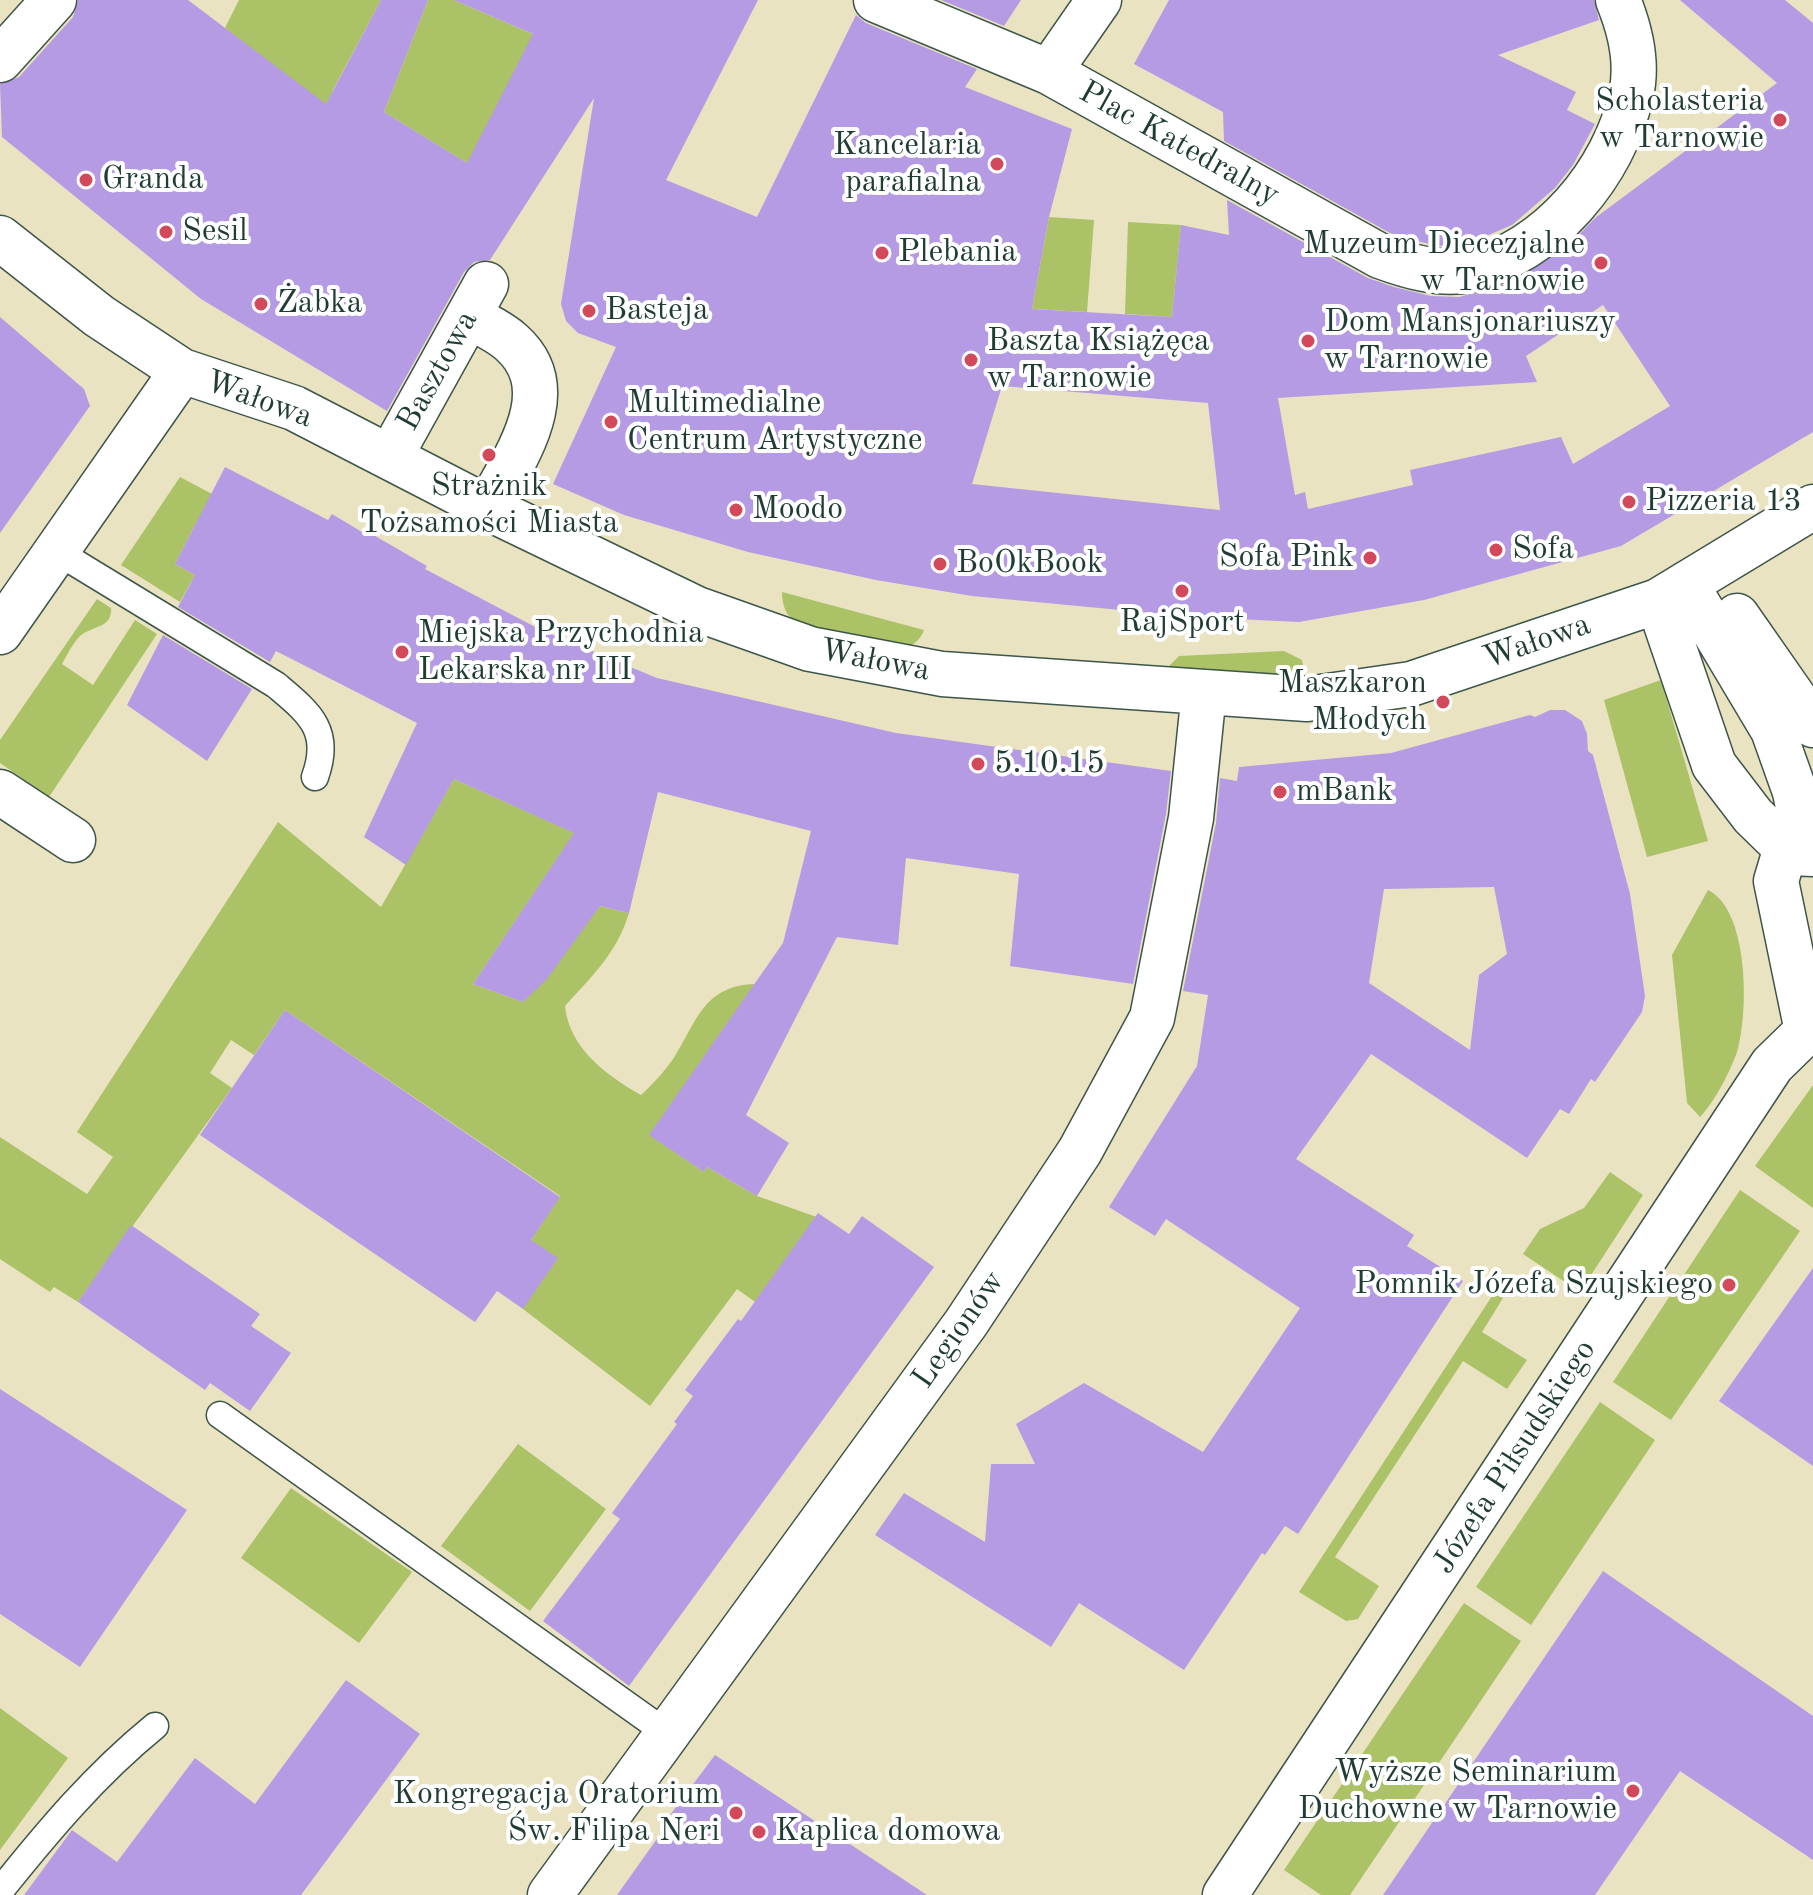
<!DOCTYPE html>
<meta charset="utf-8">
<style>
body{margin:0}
canvas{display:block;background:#e9e3c2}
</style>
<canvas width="1813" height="1895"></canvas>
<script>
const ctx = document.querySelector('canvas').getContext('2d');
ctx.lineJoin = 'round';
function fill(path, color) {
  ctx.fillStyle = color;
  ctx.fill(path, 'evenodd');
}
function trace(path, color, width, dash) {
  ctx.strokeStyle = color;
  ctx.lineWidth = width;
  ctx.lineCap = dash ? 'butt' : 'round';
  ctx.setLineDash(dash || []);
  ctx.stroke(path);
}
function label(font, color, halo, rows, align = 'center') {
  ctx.font = font + ' "Old Standard TT",serif';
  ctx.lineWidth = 8;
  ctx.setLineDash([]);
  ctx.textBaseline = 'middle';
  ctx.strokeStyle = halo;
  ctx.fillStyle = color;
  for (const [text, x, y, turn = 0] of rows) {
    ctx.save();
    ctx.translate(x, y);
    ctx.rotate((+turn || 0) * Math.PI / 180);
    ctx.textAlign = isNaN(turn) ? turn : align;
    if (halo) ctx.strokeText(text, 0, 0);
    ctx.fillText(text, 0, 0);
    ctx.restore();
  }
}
const green = new Path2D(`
 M239 0H381L333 90 328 107 225 28Z
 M428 0H454L558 45 467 163 384 112Z
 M1049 217 1094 220 1087 312 1032 309Z
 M1128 222 1181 225 1172 317 1125 314Z
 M180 477 231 504 194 527 175 564 195 575 180 602 121 565Z
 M782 592 924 630C920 642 908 650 895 649 882 649 810 630 798 624 786 617 782 605 782 592Z
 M97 599 111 608C112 629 93 625 80 636 73 643 67 655 62 664L93 685 135 620 157 634 49 797 0 763V740Z
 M1284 651 1302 660 1304 670 1298 678 1166 669 1179 656Z
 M1661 680 1708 841 1647 857 1604 700Z
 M454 779 595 842 561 853 473 984 523 1002 600 906 629 913C617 953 592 976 565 1006 569 1048 606 1075 641 1095 654 1083 666 1070 675 1056 698 1019 704 986 755 984L650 1135 704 1172 707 1167 757 1196 831 1222 768 1311 737 1289 650 1406 523 1309 531 1240 560 1196 285 1010 254 1055 231 1040 210 1073 232 1088 78 1302 54 1287 50 1292 0 1259V1137L87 1194 113 1157 77 1132 278 822 381 907Z
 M1708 890C1749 910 1749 1013 1737 1052 1729 1074 1715 1101 1700 1117L1687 1103 1672 955Z
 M1813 1085V1208L1755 1166Z
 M1610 1172 1643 1195 1580 1292 1523 1254 1540 1229 1584 1208Z
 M1740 1190 1800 1231 1671 1420 1613 1382Z
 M1494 1293 1503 1298 1482 1332 1527 1360 1507 1389 1463 1361 1335 1557 1379 1586 1358 1619 1346 1621 1299 1592Z
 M1600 1402 1655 1440 1531 1625 1476 1587Z
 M518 1444 606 1509 530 1611 441 1546Z
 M291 1488 412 1572 359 1643 241 1558Z
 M1464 1603 1521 1641 1350 1895H1321L1284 1870Z
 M0 1708 68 1758 0 1850Z`);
const building = new Path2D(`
 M78 0H188L326 104 381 0H428L384 112 467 163 533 34 454 0H758L666 180 757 217 856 15 866 23 977 69 965 87 1072 129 1049 217 1032 309 1172 317 1181 225 1229 235 1227 200 1368 278 1394 287 1431 296 1459 297 1510 283 1566 248 1595 218 1777 83 1680 0H1785L1813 23V432L1621 546 1424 600 1299 622 1195 617 972 596 876 580 748 552 624 515 553 484 616 347 578 333 566 321 561 304 594 98 490 260 474 262 464 272 387 411 201 299 2 137 0 84 19 77 73 17ZM1603 305 1670 406 1573 464 1561 437 1410 470 1413 485 1308 509 1305 492 1295 495 1278 398 1537 382 1526 356ZM1002 386 1208 403 1220 510 972 484Z
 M941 0H1021L1004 26Z
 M1169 0H1594L1599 20 1498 55 1576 92 1567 110 1595 124 1573 165 1555 188 1512 225 1463 246H1438L1408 239 1390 233 1224 141 1223 112 1134 64Z
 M0 317 84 389 90 406 0 533Z
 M225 467 328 520 332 514 362 532 363 529 427 566 425 569 539 629 657 678 896 733 1171 771 1166 814 1133 984 1010 966 1019 874 906 858 898 945 837 937 746 1115 789 1143 757 1196 707 1167 704 1172 649 1135 783 943 811 831 658 792 629 913 600 906 547 979 523 1002 473 984 574 833 454 779 406 865 364 837 417 723 276 651 270 662 178 607 195 575 175 564Z
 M163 635 252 689 207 761 127 705Z
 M1550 710H1565L1582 721 1587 734 1588 751 1593 755 1630 894 1645 996 1642 1012 1595 1082 1591 1079 1569 1114 1560 1109 1527 1158 1371 1054 1296 1159 1414 1235 1407 1246 1463 1281 1298 1534 1285 1526 1265 1555 1262 1553 1184 1670 1079 1603 1051 1647 875 1535 904 1493 985 1542 991 1464H1035L1016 1424 1084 1383 1203 1452 1300 1308 1166 1219 1155 1236 1109 1207 1197 1066 1208 995 1183 991 1216 823 1220 778 1237 781 1239 767 1391 753 1530 715 1535 717ZM1494 887 1507 954 1479 975 1470 1050 1369 983 1384 889Z
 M285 1010 560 1197 531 1240 558 1258 523 1309 497 1291 475 1322 200 1135Z
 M818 1213 849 1234 862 1216 934 1267 629 1686 543 1621 620 1519 612 1513 677 1424 674 1422 693 1396 685 1390 738 1319 741 1321Z
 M131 1225 260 1314 251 1326 291 1353 250 1411 210 1383 205 1390 78 1302Z
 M1813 1268V1466L1719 1401Z
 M0 1389 187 1510 80 1667 0 1614Z
 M1603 1571 1813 1716V1860L1680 1771 1595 1895H1383Z
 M346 1680 420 1734 301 1895H24L72 1830 117 1862 195 1758 255 1804Z
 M715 1755 927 1895H617L664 1829 661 1827Z`);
const lane = new Path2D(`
 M56 551 276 685C309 713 332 730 315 777
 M220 1415 668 1734
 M0 1891C48 1831 95 1775 155 1726`);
const street = new Path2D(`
 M876 0 1049 72 1380 256C1407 266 1440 276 1469 270 1548 253 1615 172 1631 95 1638 64 1630 29 1618 0
 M0 60 54 0
 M1049 72 1099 0
 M0 238 99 316 182 371 294 408 488 508 697 609 810 649 942 674 1307 699 1411 684 1658 601 1813 507
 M469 316C482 324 499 331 511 342 565 390 515 457 488 508
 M390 457 486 284
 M1686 584 1773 730 1795 792 1807 851
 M1658 601 1714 765 1753 816 1791 853
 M1737 616 1813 725
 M0 632 182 371
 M0 792 73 840
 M1807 1031 1776 881 1782 861 1791 853 1813 854
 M550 1895 966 1323 1080 1151 1152 1018 1191 818 1204 692
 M1225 1895 1772 1065 1813 1025`);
const markers = [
 [1780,120,8,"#d1495b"],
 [997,164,8,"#d1495b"],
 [86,180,8,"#d1495b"],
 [166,232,8,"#d1495b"],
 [882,253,8,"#d1495b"],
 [1601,263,8,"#d1495b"],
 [261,304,8,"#d1495b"],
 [589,311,8,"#d1495b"],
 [1308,341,8,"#d1495b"],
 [971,360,8,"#d1495b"],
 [611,422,8,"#d1495b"],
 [489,455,8,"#d1495b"],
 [1629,502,8,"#d1495b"],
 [736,510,8,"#d1495b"],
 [1496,550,8,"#d1495b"],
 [1370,558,8,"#d1495b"],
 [940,564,8,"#d1495b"],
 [1182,591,8,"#d1495b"],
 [402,652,8,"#d1495b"],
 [1443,702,8,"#d1495b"],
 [978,764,8,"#d1495b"],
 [1280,792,8,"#d1495b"],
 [1729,1285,8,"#d1495b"],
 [1633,1791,8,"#d1495b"],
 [736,1813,8,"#d1495b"],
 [759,1832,8,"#d1495b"]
];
const poiNames = [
 ["Scholasteria",1764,102,"right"],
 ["w Tarnowie",1764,139,"right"],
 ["Kancelaria",981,146,"right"],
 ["parafialna",981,183,"right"],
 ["Granda",102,180],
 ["Sesil",182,232],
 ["Muzeum Diecezjalne",1585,245,"right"],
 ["w Tarnowie",1585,282,"right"],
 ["Plebania",898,253],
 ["Żabka",277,304],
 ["Basteja",605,311],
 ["Dom Mansjonariuszy",1324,323],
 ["w Tarnowie",1324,360],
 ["Baszta Książęca",987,342],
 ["w Tarnowie",987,379],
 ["Multimedialne",627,404],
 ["Centrum Artystyczne",627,441],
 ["Strażnik",489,487,"center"],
 ["Tożsamości Miasta",489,524,"center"],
 ["Pizzeria 13",1645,502],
 ["Moodo",752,510],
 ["Sofa",1512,550],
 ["Sofa Pink",1354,558,"right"],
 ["BoOkBook",956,564],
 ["RajSport",1182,623,"center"],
 ["Miejska Przychodnia",418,634],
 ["Lekarska nr III",418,671],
 ["Maszkaron",1427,684,"right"],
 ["Młodych",1427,721,"right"],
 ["5.10.15",994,764],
 ["mBank",1296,792],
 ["Pomnik Józefa Szujskiego",1713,1285,"right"],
 ["Wyższe Seminarium",1617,1773,"right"],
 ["Duchowne w Tarnowie",1617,1810,"right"],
 ["Kongregacja Oratorium",720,1795,"right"],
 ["Św. Filipa Neri",720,1832,"right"],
 ["Kaplica domowa",775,1832]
];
const streetNames = [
 ["Plac Katedralny",1179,144,29],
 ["Basztowa",438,371,-61],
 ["Wałowa",259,400,20],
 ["Wałowa",1537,642,-19],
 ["Wałowa",875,661,11],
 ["Legionów",959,1330,-55],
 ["Józefa Piłsudskiego",1515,1457,-57]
];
fill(green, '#abc267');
fill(building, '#b59be4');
trace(lane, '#3d5649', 29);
trace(street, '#3d5649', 47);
trace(lane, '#fff', 26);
trace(street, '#fff', 44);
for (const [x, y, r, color] of markers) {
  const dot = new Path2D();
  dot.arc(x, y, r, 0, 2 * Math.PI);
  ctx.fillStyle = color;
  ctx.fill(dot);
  trace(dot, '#fff', 3);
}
label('32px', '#1f3d34', '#fff', poiNames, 'left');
label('32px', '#1f3d34', '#fff', streetNames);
</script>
